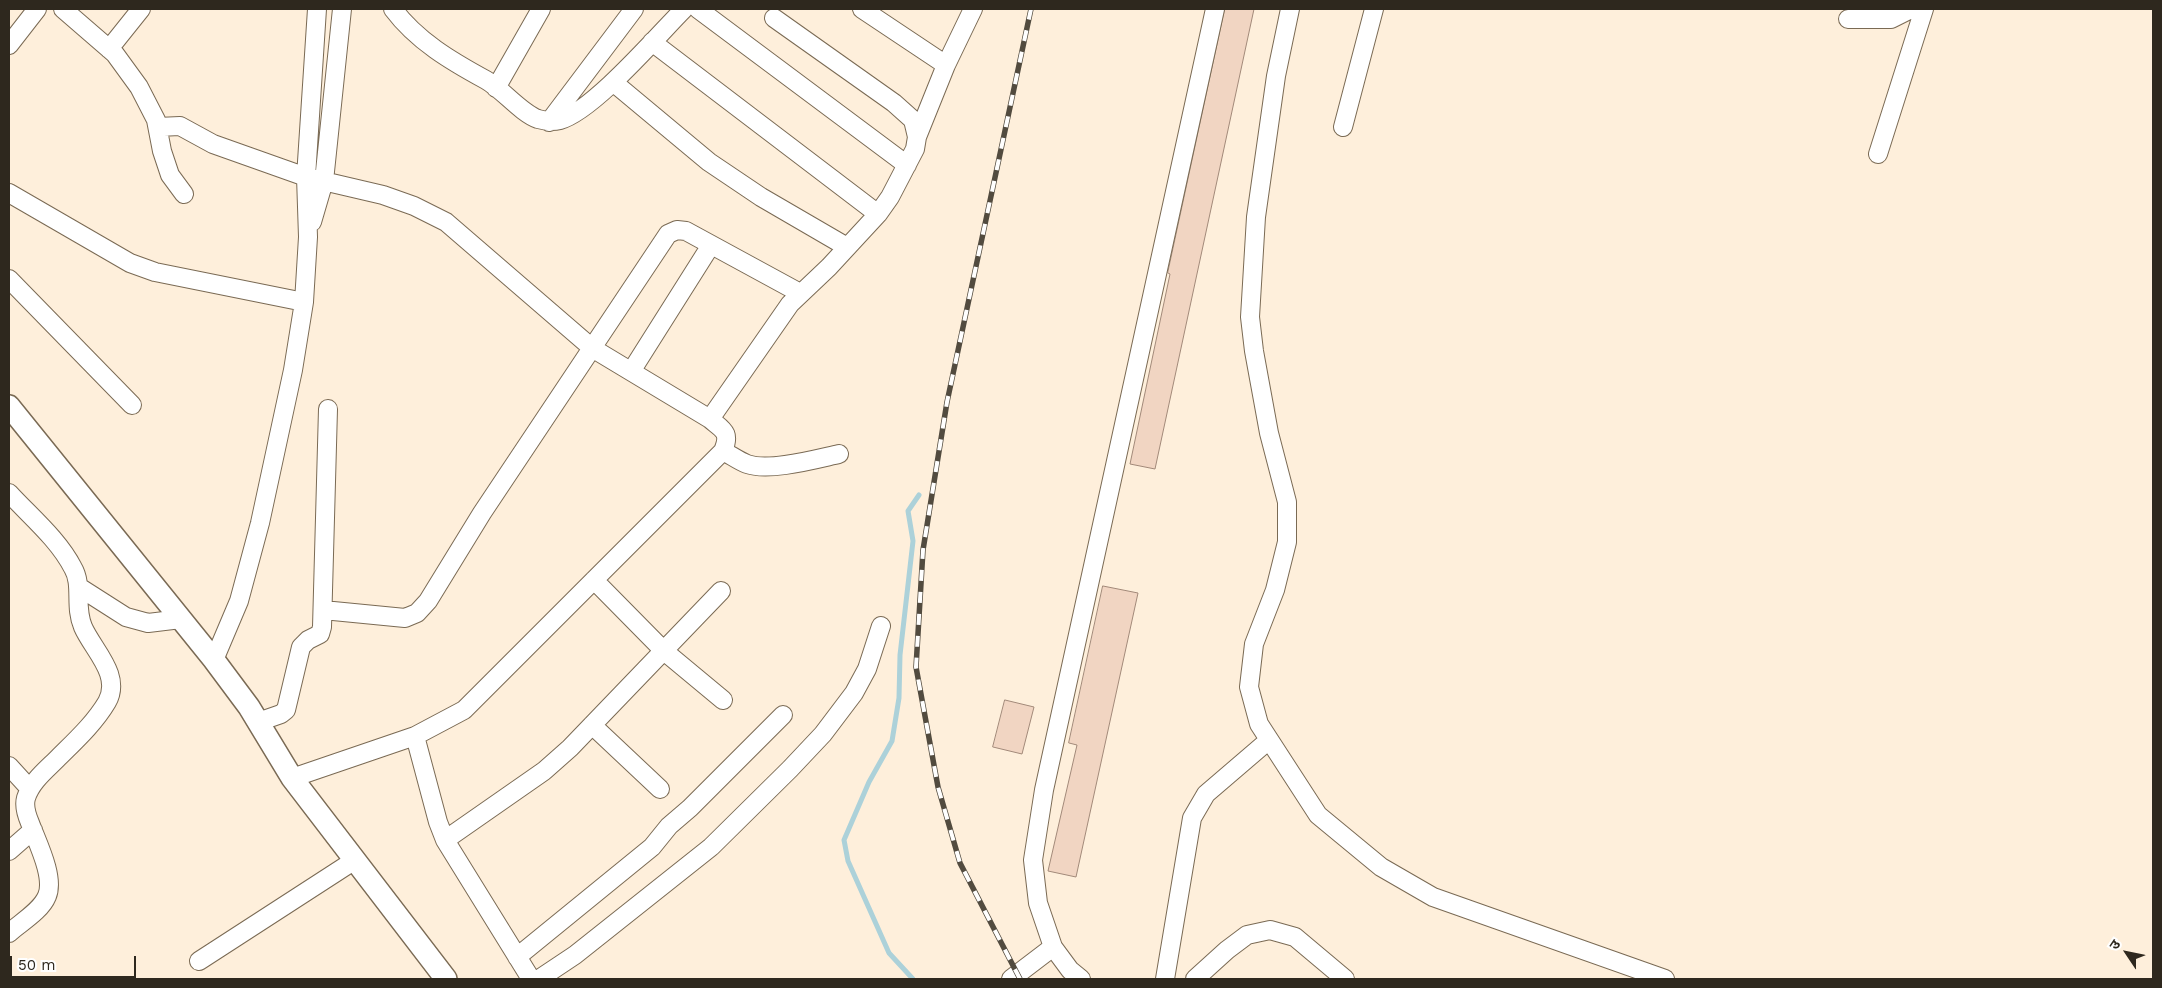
<!DOCTYPE html>
<meta charset="utf-8">
<style>
body{margin:0}
#map{position:relative;width:2162px;height:988px;overflow:hidden;background:#feefdb;font-family:"Work Sans","Noto Sans Devanagari",sans-serif}
canvas{display:block}
.frame{position:absolute;inset:0;border:10px solid #2e281e;pointer-events:none}
.north{position:absolute;left:2102px;top:928px;width:50px;height:50px;-webkit-text-stroke:4px #fff;paint-order:stroke;rotate:304deg;font-size:14px;font-weight:700;line-height:20px;text-align:center;color:#2e281e}
.north::after{content:'';display:block;margin:auto;width:18px;height:22px;background:#2e281e;clip-path:polygon(50% 0,100% 100%,50% 72%,0 100%)}
.scale{position:absolute;left:10px;top:956px;width:126px;height:22px;box-sizing:border-box;border:2px solid #2e281e;border-top:0;padding-left:6px;font-size:15px;line-height:18px;white-space:nowrap;color:#2e281e;-webkit-text-stroke:4px #fff;paint-order:stroke}
</style>
<div id="map">
<canvas width="2162" height="988"></canvas>
<div class="frame"></div>
<div class="north">उ</div>
<div class="scale">50 m</div>
</div>
<script>
const ctx = document.querySelector('canvas').getContext('2d');
ctx.lineJoin = 'round';
function trace(path, color, width, dash) {
  ctx.strokeStyle = color;
  ctx.lineWidth = width;
  ctx.lineCap = dash ? 'butt' : 'round';
  ctx.setLineDash(dash || []);
  ctx.stroke(path);
}
function fill(path, color) {
  ctx.fillStyle = color;
  ctx.fill(path, 'evenodd');
}
const stream = new Path2D(`
 M913 979 889 953 848 861 844 840 869 782 892 741 899 698 900 655 913 541 908 511 919 495`);
const building = new Path2D(`
 M1225 9H1254L1155 469 1130 464 1170 274 1168 273Z
 M1103 586 1138 593 1076 877 1048 871 1077 745 1069 743Z
 M1005 700 1034 707 1022 754 993 747Z`);
const minor = new Path2D(`
 M63 9 115 54 139 87 156 120 162 151 170 175 184 194
 M393 9C417 41 451 61 486 80 502 89 521 113 538 119 545 121 552 122 560 120 593 111 658 35 684 9
 M698 9 907 165
 M862 9 946 65
 M1290 9 1276 76 1256 217 1250 317 1254 351 1269 433 1287 502V542L1275 590 1254 644 1249 687 1259 724 1318 815 1381 867 1433 897 1665 979
 M1848 19H1891L1911 9
 M652 42 878 214
 M9 45 37 9
 M109 49 141 9
 M613 82 709 162 761 197 847 247
 M496 88 541 9
 M549 122 634 9
 M158 127 180 126 213 144 306 177 383 195 414 206 446 222 592 348 710 419C723 430 731 432 723 451L464 710 415 736 292 778
 M1343 127 1374 9
 M917 137 946 65 973 9
 M1878 154 1924 9
 M9 193 130 263 155 272 304 302
 M312 222 324 181 342 9
 M9 279 132 405
 M632 370 711 245
 M710 419 790 304 829 267 878 214 890 197 915 149 917 137 913 120 894 103 774 18
 M723 451C731 455 739 461 747 464 769 472 816 459 839 454
 M9 493C31 517 58 539 73 568 83 585 74 606 83 627 93 650 122 675 107 702 94 724 74 742 57 759 45 771 31 782 26 798 24 805 27 816 30 823 37 842 55 877 47 896 41 911 20 923 9 933
 M594 580 664 651 723 700
 M79 587 126 617 148 623 181 619
 M323 610 405 618 417 613 428 601 482 513 668 234 677 230 686 231 800 293
 M214 660 239 601 260 523 293 370 304 302 308 237 306 177 317 9
 M258 722 281 714 286 710 301 647 308 640 320 634 322 627 328 409
 M592 725 660 789
 M415 736 438 822 445 840 531 979
 M9 766 30 789
 M445 840 544 771 570 748 721 591
 M9 851 33 830
 M517 957 652 847 669 826 690 808 783 715
 M199 961 355 860
 M539 979 575 955 711 847 790 769 823 734 854 693 867 669 881 626
 M1011 979 1053 947
 M1081 979 1070 970 1053 947 1038 903 1033 860 1044 790 1215 9
 M1165 979 1192 818 1206 794 1269 740
 M1195 979 1227 950 1247 935 1270 930 1295 937 1345 979`);
const major = new Path2D(`
 M9 406 214 660 249 707 292 778 446 979`);
const rail = new Path2D(`
 M1020 979 960 863 938 787 916 667 923 550 947 402 1031 9`);
trace(stream, '#acd1d9', 5);
fill(building, '#f1d5c2');
trace(building, '#a28979', 1);
trace(minor, '#7a6a54', 20);
trace(major, '#7a6a54', 24);
trace(minor, '#fff', 18);
trace(major, '#fff', 21);
trace(rail, '#524b3f', 5.5);
trace(rail, '#fff', 4, [11]);
</script>
